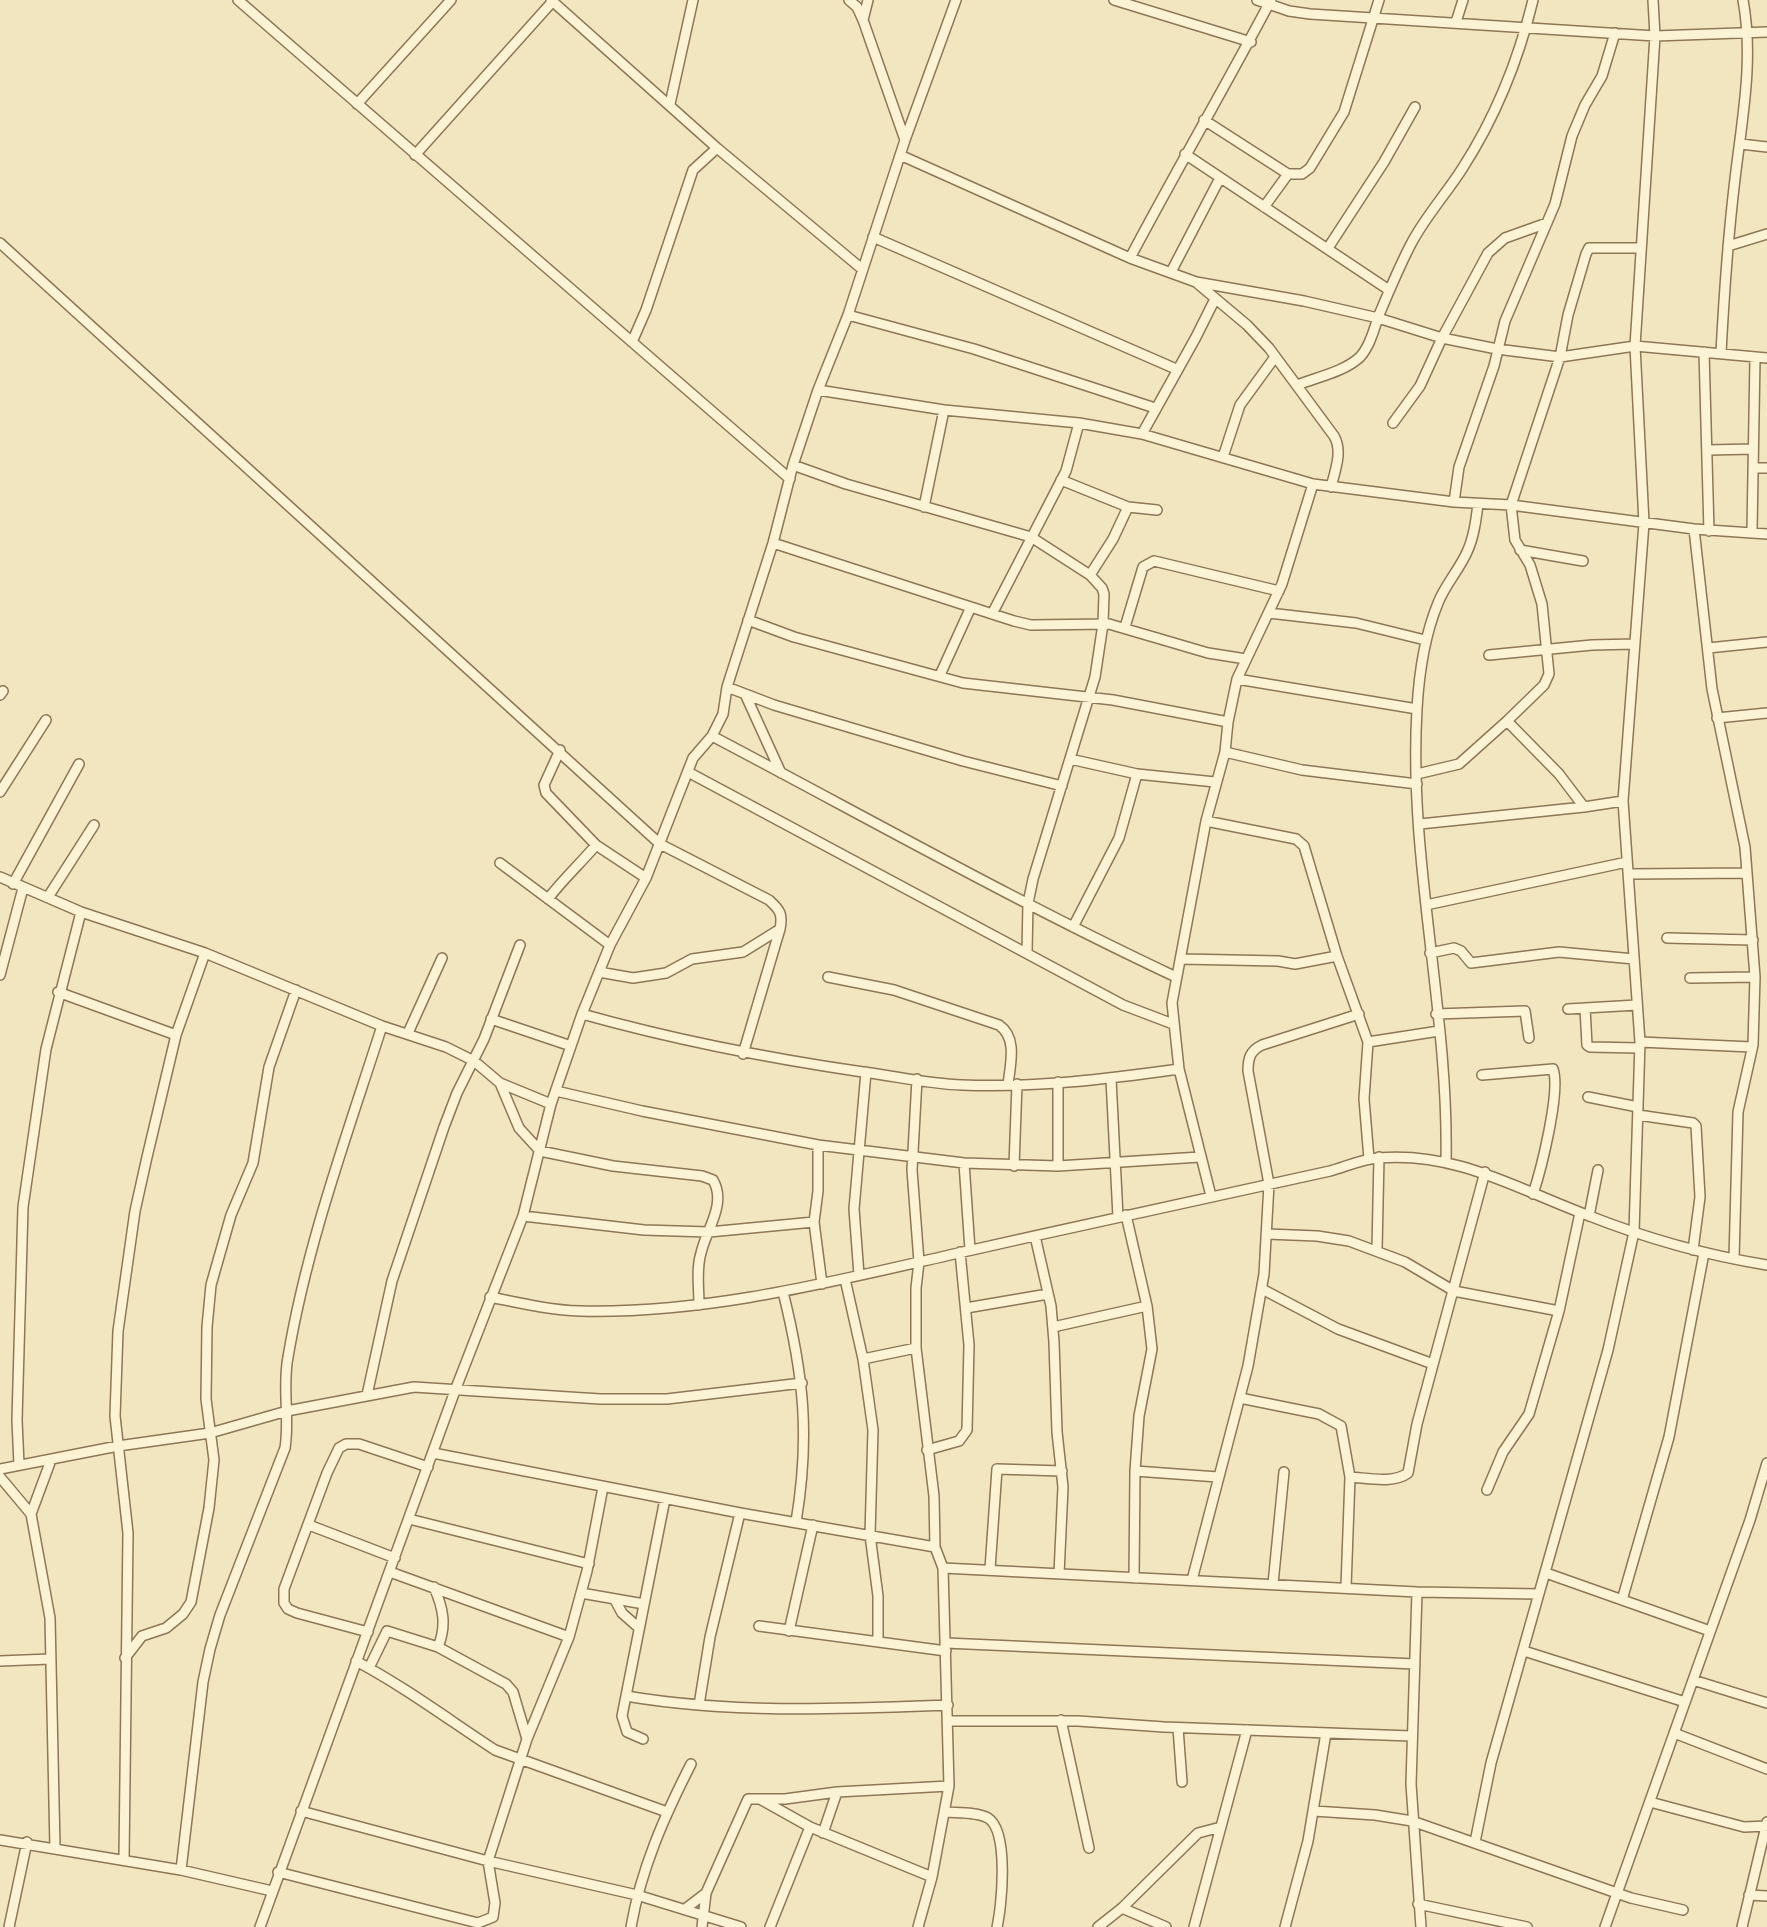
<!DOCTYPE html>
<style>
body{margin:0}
canvas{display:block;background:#f2e6c0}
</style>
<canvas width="1767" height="1927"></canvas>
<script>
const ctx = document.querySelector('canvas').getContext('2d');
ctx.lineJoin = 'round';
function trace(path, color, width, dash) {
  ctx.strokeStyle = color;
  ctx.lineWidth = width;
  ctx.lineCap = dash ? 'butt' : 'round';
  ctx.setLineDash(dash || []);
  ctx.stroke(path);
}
const minor = new Path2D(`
 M238 0 790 479
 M551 0 717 148 862 269
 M849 0 857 7 863 20 905 140
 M1114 0 1251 42
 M1257 0 1289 11 1310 14 1655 36 1767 32
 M863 20 868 0
 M1456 22 1463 0
 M357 104 451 0
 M670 104 693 0
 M1204 120 1288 174H1302L1310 168 1344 112 1379 0
 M1741 144 1767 147
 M1185 154 1389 290
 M415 155 553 1
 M900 155 1130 258 1196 282 1304 301 1378 318 1442 338 1497 349 1560 357 1635 346 1767 358
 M1264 207 1288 174
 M873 237 1176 369
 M0 243 660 844 769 900C780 910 783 914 780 929L743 1054
 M1728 246 1767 234
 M1328 248 1384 162 1415 107
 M1130 258C1176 171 1225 87 1271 0
 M1171 272 1220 178
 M1197 283 1247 325 1269 348 1334 436C1343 451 1335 471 1331 487
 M848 315 974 349 1155 408
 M632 342 646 310 693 170 717 148
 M1704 352 1709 531
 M1721 353C1724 295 1728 237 1735 179 1742 119 1754 60 1743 0
 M1297 385C1317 377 1344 372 1360 357 1370 346 1374 329 1379 315 1389 291 1399 267 1411 244 1425 217 1446 194 1462 169 1495 118 1519 58 1533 0
 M818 390 944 410 1079 423 1142 434 1313 484 1454 502 1511 505 1694 529 1767 534
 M1393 423 1420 386 1442 338 1488 253 1505 238 1547 223
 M1142 434 1196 337 1215 299
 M1708 450 1753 449
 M1223 457 1240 405 1275 357
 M793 465 846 484 1031 537 1090 575 1102 588 1104 594 1103 624 1095 677 1033 879 1028 903 1027 952
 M1753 468H1767
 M1061 480 1128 507 1157 510
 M1454 502 1459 467 1494 366 1505 321 1555 204 1572 136 1585 105 1602 76 1615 33
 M924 507 944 410
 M1694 529 1712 689 1745 847 1755 977 1753 1045 1738 1112 1734 1259
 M1752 531 1755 358
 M773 543 1014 621 1031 625 1109 624 1208 653 1246 659
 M1520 550 1583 561
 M1090 575 1113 539 1128 507
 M1269 613 1356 623 1425 640
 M992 614 1066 471 1079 423
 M748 620 794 637 963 683 1113 700 1228 722
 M1125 627 1143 567 1154 561 1279 591
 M1708 648 1767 642
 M1489 655 1592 645 1634 644
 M940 675 970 609
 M1237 679 1417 709
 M727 687 774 705 963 761 1062 786
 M745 694 781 773
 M0 695 3 691
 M1717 718 1767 713
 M712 736C866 817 1018 903 1176 977
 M560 750 544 785 546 793 596 845 646 878
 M1225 752 1302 770 1417 784
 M1070 759 1137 774 1119 838 1073 927
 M688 772 1123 1005 1173 1024
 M1137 774 1215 782
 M1417 774 1459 764 1507 721
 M0 792 46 720
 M1584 807 1559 774 1507 721 1544 685 1549 674 1542 604 1530 565 1515 540 1511 505 1560 357 1568 315 1586 254 1589 248H1641
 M1206 821 1296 839 1304 846 1337 956 1368 1042 1364 1099 1369 1159
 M1420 824 1584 807 1623 801
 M500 863 610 945
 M1630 874 1747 873
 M0 877 81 912 205 953 382 1026 446 1047 474 1061 500 1083 551 1104
 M13 884 79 764
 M48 897 94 825
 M548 899C563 879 580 864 596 845
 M1426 905 1627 862
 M1667 938 1753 940
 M1430 953 1454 948 1461 951 1471 963 1559 952 1634 959
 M1182 959 1278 961 1295 964 1337 956
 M599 972 633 978 666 973 692 959 743 952 780 929
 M0 975 23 888
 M828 977 894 990 999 1025C1018 1038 1010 1065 1008 1085
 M1690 978 1755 977
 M58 992 176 1035
 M1585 1008 1587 1045 1590 1047 1639 1048
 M1568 1009 1637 1005
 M582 1014C675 1040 767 1058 863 1072 895 1076 929 1084 962 1085 1034 1088 1108 1079 1179 1069
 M1436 1014 1525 1011 1529 1038
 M491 1019 571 1046
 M408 1033 442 958
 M1368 1042 1439 1031
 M1640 1042 1752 1047
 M1482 1075 1553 1069C1561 1091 1541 1170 1533 1194
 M917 1079 912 1170 919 1262 916 1288V1348L934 1496 935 1547 943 1568 949 1786 932 1877 918 1927
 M1111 1079 1118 1217
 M500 1083 519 1128 540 1151 613 1166 702 1176 713 1180C727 1204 706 1230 701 1253 696 1269 699 1288 699 1305
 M556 1091 642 1111 818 1145 964 1163 1058 1166 1200 1157
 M1588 1097 1638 1107
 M1638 1115 1693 1123 1696 1126 1700 1197 1693 1250
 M818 1145V1191L814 1222 822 1284
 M1446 1161C1449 1010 1408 860 1417 709 1419 673 1424 637 1438 603 1445 585 1459 570 1467 552 1474 537 1476 520 1478 504
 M964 1163 970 1250
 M1014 1166 1017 1084
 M1058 1166V1082
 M1211 1196 1179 1069 1172 1003 1206 821 1225 752 1228 722 1237 679 1282 584 1313 484
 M1126 1215 1147 1306 1152 1349 1139 1416 1135 1471 1134 1578
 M523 1216 644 1230 709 1232 814 1222
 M1589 1216 1598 1170
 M1267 1234 1317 1236 1349 1241 1405 1262 1454 1291 1559 1311
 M1035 1236 1051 1306 1054 1342 1057 1432 1063 1487 1059 1574
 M1377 1249 1379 1157
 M859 1275 854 1209 866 1072
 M845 1279 863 1359 873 1430 870 1535 878 1596V1641
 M1262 1289 1338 1329 1433 1364
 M783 1292C804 1376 810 1437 796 1522
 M490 1297C520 1303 549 1310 580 1311 713 1314 842 1279 972 1250 1091 1223 1210 1197 1330 1171 1345 1167 1362 1159 1378 1158 1456 1151 1517 1189 1587 1215 1645 1238 1705 1255 1767 1265
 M966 1308 1048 1294
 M1053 1327 1147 1306
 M863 1359 916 1348
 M367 1395 392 1281 444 1127 457 1093 484 1039 520 945
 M1240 1398 1319 1414 1341 1426 1350 1477 1346 1587
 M927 1450 959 1441 967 1430 969 1345 960 1252
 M433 1453 740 1513 935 1547
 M51 1460 31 1514 50 1618 55 1848
 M19 1465 17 1420 23 1207 46 1049 81 912
 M0 1469 118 1446 210 1433 287 1411 414 1387 600 1399H667L802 1383
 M1135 1471 1218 1477
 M0 1477 31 1514
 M1350 1477C1368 1478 1393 1484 1408 1473L1417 1424 1485 1172
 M1487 1490 1503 1452 1529 1414 1559 1311 1580 1213
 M409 1519 589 1564
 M309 1525 395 1558
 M943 1568 1417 1592 1539 1594
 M990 1569 997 1469 1062 1471
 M390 1572 569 1637
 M1546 1573 1710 1631
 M1192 1580 1248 1366 1264 1274 1269 1184 1248 1071C1248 1058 1250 1051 1262 1045L1359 1014
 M1273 1584 1284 1472
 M434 1587C443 1608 447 1625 438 1647
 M1417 1592 1411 1784 1421 1927
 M581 1593 644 1604
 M615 1600 622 1613 639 1628
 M1622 1600 1669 1437 1704 1253
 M759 1626 946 1651
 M789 1631 813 1525
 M368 1632 297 1613 288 1609 284 1603V1589L327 1473 339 1448 346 1444H359L428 1467
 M946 1643 1415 1664
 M1524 1651 1685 1702
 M125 1658 142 1636 166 1628 183 1614 191 1602 209 1508 214 1460 206 1399 207 1327 211 1285 231 1215 253 1163 269 1067 296 990
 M0 1661 50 1659
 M356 1661C405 1687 449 1720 495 1750L667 1812
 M369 1668 387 1631 438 1647 506 1684 513 1692 527 1739
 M1693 1680 1767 1703
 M626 1696C732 1714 841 1709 948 1705
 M699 1705 710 1637 740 1513
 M1061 1720 1089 1848
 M948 1721H1078L1164 1727 1411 1736
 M1178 1728 1182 1782
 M1674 1733 1767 1769
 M643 1739 627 1732 622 1716 665 1499
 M760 1799 810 1827 932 1877
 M1650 1802 1744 1827 1767 1826
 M301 1811 488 1861 637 1895 741 1927
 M1314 1811 1375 1815 1412 1821 1631 1898 1683 1910
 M946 1812C959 1813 977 1812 988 1818 1009 1831 1002 1905 997 1927
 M823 1833 837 1792
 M0 1840 181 1870 272 1891
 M1475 1842 1491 1763 1608 1350 1634 1232 1640 1042 1623 801 1644 523 1635 346 1655 36 1653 0
 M124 1859 128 1533 115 1416 118 1331 135 1211 147 1157 176 1035 205 953
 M181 1870 203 1682 210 1649 220 1615 285 1448C290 1417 282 1388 288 1357 307 1244 347 1135 382 1026
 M278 1872 478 1923 493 1917 495 1903 488 1861 527 1739 569 1637 587 1571 603 1487
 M1749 1895 1767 1896
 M1418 1904 1527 1927
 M1122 1908 1166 1927
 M685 1909 706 1893
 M9 1927 27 1842
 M260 1927 456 1388 523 1216 551 1104 582 1014 610 945 646 878 693 758 712 736 723 714 727 687 773 543 793 465 818 390 848 315 905 140 956 0
 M631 1927C641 1869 664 1817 691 1764
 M702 1927 706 1893 748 1799H785L837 1792 949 1786
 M770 1927 810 1827
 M1098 1927 1122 1908 1198 1833 1221 1827
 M1194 1927 1247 1730
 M1285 1927 1308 1841 1326 1733
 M1605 1927 1750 1520 1767 1463
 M1742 1927 1767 1822`);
trace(minor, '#8c7756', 12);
trace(minor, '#fcf3d4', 9);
</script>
